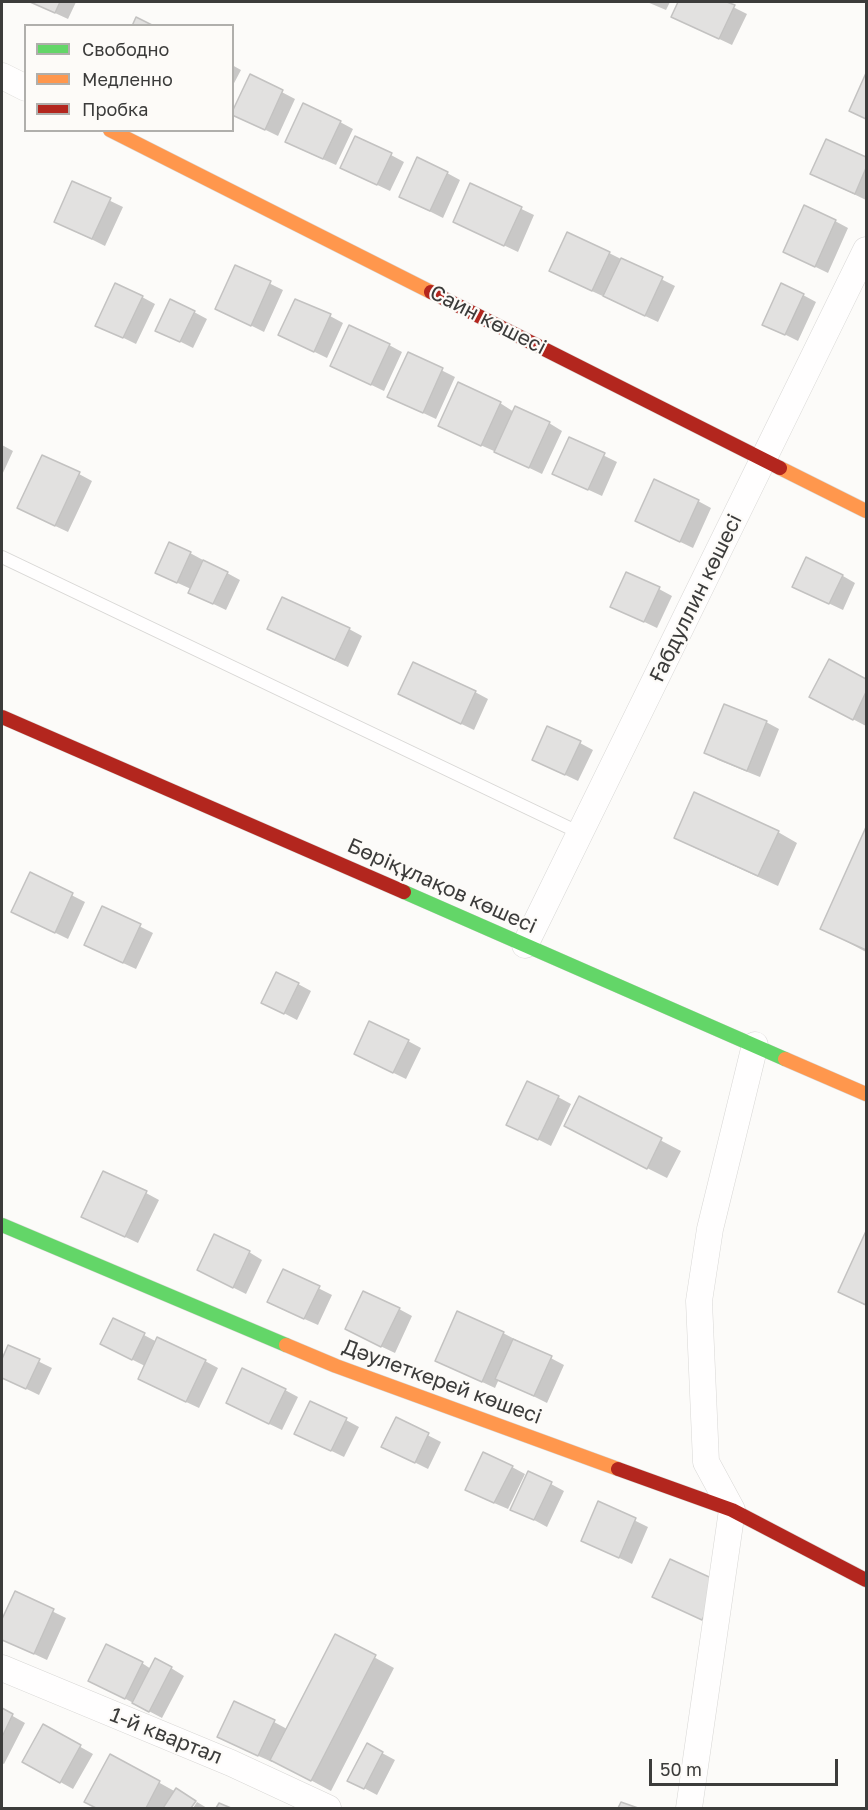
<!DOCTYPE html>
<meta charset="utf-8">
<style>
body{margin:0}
#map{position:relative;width:868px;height:1810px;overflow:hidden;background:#fcfbf9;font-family:"Golos Text",sans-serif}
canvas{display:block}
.frame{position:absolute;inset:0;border:3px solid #3c3c3b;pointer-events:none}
.legend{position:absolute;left:24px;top:24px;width:210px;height:108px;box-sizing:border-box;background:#fdfbf8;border:2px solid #b0afac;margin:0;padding:8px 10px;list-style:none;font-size:18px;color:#3c3c3b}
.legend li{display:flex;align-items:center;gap:12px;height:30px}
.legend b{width:30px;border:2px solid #b0afac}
.scale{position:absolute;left:649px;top:1759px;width:189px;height:27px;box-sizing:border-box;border:3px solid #3c3c3b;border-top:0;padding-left:8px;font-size:18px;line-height:21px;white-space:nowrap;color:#3c3c3b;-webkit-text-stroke:4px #fdfbf8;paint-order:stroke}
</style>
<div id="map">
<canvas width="868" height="1810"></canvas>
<div class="frame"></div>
<ul class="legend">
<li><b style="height:8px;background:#63d668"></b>Свободно</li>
<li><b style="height:8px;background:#ff974d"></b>Медленно</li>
<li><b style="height:8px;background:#b3261e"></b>Пробка</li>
</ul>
<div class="scale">50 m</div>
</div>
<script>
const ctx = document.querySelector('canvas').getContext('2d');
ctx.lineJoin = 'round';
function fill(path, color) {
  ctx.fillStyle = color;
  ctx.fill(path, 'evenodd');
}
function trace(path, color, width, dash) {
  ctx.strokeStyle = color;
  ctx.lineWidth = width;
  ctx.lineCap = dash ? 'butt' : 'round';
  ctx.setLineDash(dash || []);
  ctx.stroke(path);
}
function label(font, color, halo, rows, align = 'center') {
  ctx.font = font + ' "Golos Text",sans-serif';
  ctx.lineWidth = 4.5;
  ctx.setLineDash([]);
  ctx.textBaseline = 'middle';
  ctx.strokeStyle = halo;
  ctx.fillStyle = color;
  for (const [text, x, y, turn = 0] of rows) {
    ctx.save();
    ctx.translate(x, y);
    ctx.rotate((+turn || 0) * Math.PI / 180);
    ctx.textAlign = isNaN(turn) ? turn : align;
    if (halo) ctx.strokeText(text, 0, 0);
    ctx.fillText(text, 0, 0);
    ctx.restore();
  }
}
const shadow = new Path2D(`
 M31 2H76L68 19Z
 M647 2H670L666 10Z
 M680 2H723L747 14 732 45 673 17Z
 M232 65 241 70 232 87Z
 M251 76 295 99 278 136 233 114Z
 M866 77V119L851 110Z
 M340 122 353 129 336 165 300 149Z
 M827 141 866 159V200L812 174Z
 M391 155 404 162 390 191 342 168Z
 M447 173 460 180 443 218 401 197Z
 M73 183 123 207 105 246 55 221Z
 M471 185 534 215 518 252 455 222Z
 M835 221 848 228 828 273 785 252Z
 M609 253 675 286 658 322 564 278Z
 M236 267 283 290 264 332 216 308Z
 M803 295 816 302 798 341 764 324Z
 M142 297 155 304 136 344 97 325Z
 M194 312 207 319 193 348 157 330Z
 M330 316 343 323 327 358 280 335Z
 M389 345 402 352 384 391 332 366Z
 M409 354 455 377 436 419 402 403Z
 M500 403 514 412 549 423 562 431 542 474 494 451 453 433Z
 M570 439 617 462 602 496 567 480Z
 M2 445 13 451 2 475Z
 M79 474 92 481 68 532 32 515Z
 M698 501 711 508 693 548 649 527Z
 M190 553 240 580 226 610 203 599 191 589 169 579Z
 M843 576 855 583 843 610 794 587Z
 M659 589 672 596 657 628 611 606Z
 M269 629H349L362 636 348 667Z
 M830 661 866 680V726L824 704Z
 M475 692 488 699 474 730 399 694Z
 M766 722 779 729 760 777 718 760 706 753Z
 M580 743 593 750 578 781 534 760Z
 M866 831V952L821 928Z
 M778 832 797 843 778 886 695 848 676 837Z
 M30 874 85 902 68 939 13 912Z
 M103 908 153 933 136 969 99 952Z
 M298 984 311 991 297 1020 276 1009Z
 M408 1041 421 1048 406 1079 369 1061Z
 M558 1097 571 1104 551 1146 508 1124Z
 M580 1098 681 1151 667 1178 585 1137Z
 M146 1193 159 1200 138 1243 96 1223Z
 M866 1235V1306L840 1291Z
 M249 1252 262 1260 246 1294 212 1277Z
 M284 1271 332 1295 318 1325 282 1309Z
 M399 1309 412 1316 395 1353 359 1336Z
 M503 1333 564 1365 547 1403 499 1379 495 1388 437 1361Z
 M144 1335 157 1342 205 1361 218 1368 199 1408 152 1386 145 1366 115 1351Z
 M9 1347 52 1368 39 1395 2 1377V1362Z
 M285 1390 298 1397 282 1430 240 1410Z
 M396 1419 441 1442 428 1469 396 1453Z
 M346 1420 359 1427 344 1457 309 1440Z
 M512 1467 525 1474 508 1509 480 1497Z
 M551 1484 564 1491 547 1527 523 1514Z
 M599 1503 648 1527 632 1564 582 1540Z
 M15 1593 66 1618 47 1660 2 1639V1623Z
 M335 1636 394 1668 331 1791 273 1760 272 1762 232 1744 274 1722 287 1729Z
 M142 1663 151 1669 171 1668 184 1676 162 1718 103 1687Z
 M2 1710 25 1723 4 1764 2 1763Z
 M43 1726 93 1754 73 1789 24 1762Z
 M382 1753 395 1760 377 1795 362 1787Z
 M111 1756 176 1792 195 1800 190 1808H98L86 1801Z
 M197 1802 207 1808H193Z`);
const building = new Path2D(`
 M30 2H60L55 13Z
 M678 2H727L735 5 719 39 671 17Z
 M136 17 154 26H132Z
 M866 73V119L849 111Z
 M250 74 283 90 265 130 232 115V112Z
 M303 103 341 121 323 159 285 142Z
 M355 136 392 153 377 185 340 168Z
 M826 139 866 157V168L855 194 810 174Z
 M417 157 448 172 430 211 399 197Z
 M72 181 111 198 92 239 54 222Z
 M470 183 522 207 504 246 453 222Z
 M804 205 836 220 815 267 783 252Z
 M567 232 610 252 592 291 549 271Z
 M621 258 663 277 645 316 603 296Z
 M235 265 271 281 251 326 215 309Z
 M115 283 143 296 123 338 95 326Z
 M781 283 804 294 785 335 762 325Z
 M170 299 195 311 180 342 155 331Z
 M295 299 331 314 314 352 278 335Z
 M349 325 390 344 371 385 330 366Z
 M408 352 443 368 423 413 387 397Z
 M458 382 501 402 481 446 438 426Z
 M515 406 550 422 529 468 494 452Z
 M569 437 605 453 588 490 552 474Z
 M42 455 80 472 55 526 17 508Z
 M654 479 699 500 680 542 635 521Z
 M169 542 191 552 177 583 155 573Z
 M806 557 843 575 829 604 792 587Z
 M203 560 228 572 213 604 188 593Z
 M626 572 660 587 644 622 610 607Z
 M282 597 350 628 335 660 267 629Z
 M829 659 866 679V692L853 720 809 697Z
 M413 662 476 691 461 724 398 694Z
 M724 704 767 721 747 771 704 753Z
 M547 726 581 741 565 775 532 760Z
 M694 792 779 831 758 876 674 838Z
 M866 827V950L820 929Z
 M30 872 73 893 55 933 11 912Z
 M102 906 141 924 123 963 84 945Z
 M276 972 299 983 284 1014 261 1003Z
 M369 1021 409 1040 393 1073 354 1054Z
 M527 1081 559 1096 538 1140 506 1125Z
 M579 1096 662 1138 647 1169 564 1126Z
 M103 1171 147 1191 125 1237 81 1217Z
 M866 1231V1305L838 1292Z
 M214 1234 250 1251 233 1288 197 1270Z
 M283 1269 320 1286 304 1319 267 1302Z
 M363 1291 400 1308 381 1347 345 1329Z
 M457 1311 504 1332 482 1382 435 1361Z
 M113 1318 145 1333 132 1360 100 1344Z
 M157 1337 206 1360 186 1402 138 1379Z
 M513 1339 552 1356 534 1396 495 1379Z
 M8 1345 40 1359 26 1389 2 1378V1359Z
 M242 1368 286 1389 269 1424 226 1403Z
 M310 1401 347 1418 331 1451 294 1434Z
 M396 1417 429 1433 415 1463 381 1447Z
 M483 1452 513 1466 494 1503 465 1490Z
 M528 1471 552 1482 534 1520 510 1510Z
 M598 1501 636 1518 619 1558 581 1541Z
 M670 1559 720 1582 702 1620 652 1597Z
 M15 1591 54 1609 34 1654 2 1640V1619Z
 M335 1634 376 1655 311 1781 270 1760Z
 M106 1644 143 1662 125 1699 88 1681Z
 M155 1658 172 1667 149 1712 132 1703Z
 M234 1701 275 1720 258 1756 217 1737Z
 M2 1708 13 1714 2 1737Z
 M43 1724 81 1745 60 1783 22 1762Z
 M367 1743 383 1752 364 1789 347 1781Z
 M110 1754 160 1781 146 1808H96L84 1802Z
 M176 1788 196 1801 191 1808H163Z
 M621 1802 638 1808H618Z
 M219 1803 231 1808H216Z`);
const lane = new Path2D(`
 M2 557 580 833`);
const street = new Path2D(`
 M2 76 26 88
 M525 945 866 250
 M2 1668 231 1763 328 1808
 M689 1808 732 1510 706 1462 699 1301 710 1229 755 1045`);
const fast = new Path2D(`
 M404 892 785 1059
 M2 1225 286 1345`);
const slow = new Path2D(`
 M110 130 431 292
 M780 468 866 511
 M785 1059 866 1094
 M286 1345 336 1366 618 1469`);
const jam = new Path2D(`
 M431 292 780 468
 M2 717 404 892
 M618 1469 732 1510 866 1580`);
const streetNames = [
 ["Саин көшесі",488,320,27],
 ["Ғабдуллин көшесі",696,598,-64],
 ["Бөріқұлақов көшесі",442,886,24],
 ["Дәулеткерей көшесі",442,1382,20],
 ["1-й квартал",166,1736,22]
];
fill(shadow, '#0003');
fill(building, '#e2e1e0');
trace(building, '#c3c2c1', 1.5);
trace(lane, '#d8d7d5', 14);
trace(street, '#d8d7d5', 27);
trace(fast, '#d8d7d5', 15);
trace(slow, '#d8d7d5', 15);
trace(jam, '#d8d7d5', 15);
trace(lane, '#fffefe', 12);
trace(street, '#fffefe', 26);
trace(fast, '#63d668', 14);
trace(slow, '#ff974d', 14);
trace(jam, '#b3261e', 14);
label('21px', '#3c3c3b', '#fdfbf8', streetNames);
</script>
